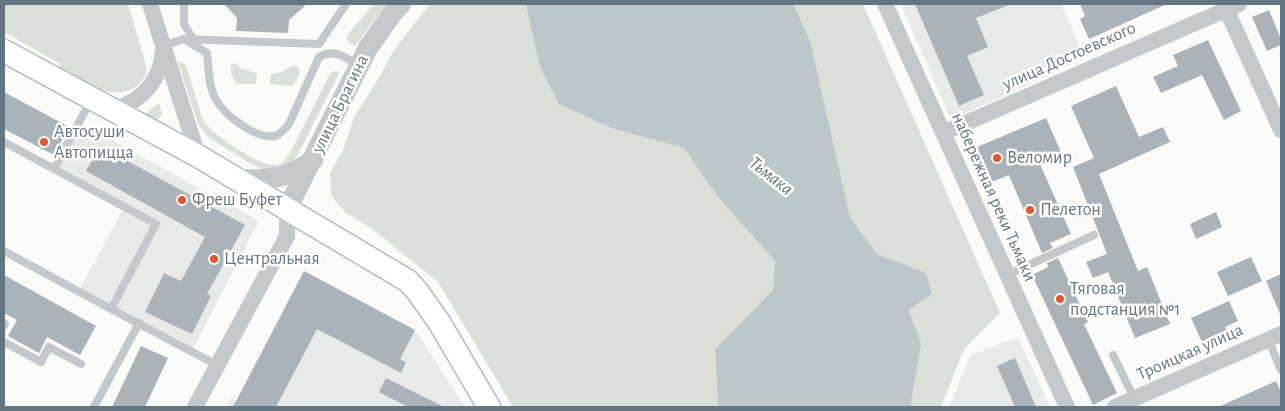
<!DOCTYPE html>
<meta charset="utf-8">
<style>
body{margin:0}
#map{position:relative;width:1285px;height:411px;overflow:hidden;background:#fafaf8;font-family:"Alegreya Sans",sans-serif}
canvas{display:block}
.frame{position:absolute;inset:0;border:5px solid #657683;pointer-events:none}
</style>
<div id="map">
<canvas width="1285" height="411"></canvas>
<div class="frame"></div>
</div>
<script>
const ctx = document.querySelector('canvas').getContext('2d');
ctx.lineJoin = 'round';
function fill(path, color) {
  ctx.fillStyle = color;
  ctx.fill(path, 'evenodd');
}
function trace(path, color, width, dash) {
  ctx.strokeStyle = color;
  ctx.lineWidth = width;
  ctx.lineCap = dash ? 'butt' : 'round';
  ctx.setLineDash(dash || []);
  ctx.stroke(path);
}
function label(font, color, halo, rows, align = 'center') {
  ctx.font = font + ' "Alegreya Sans",sans-serif';
  ctx.lineWidth = 5;
  ctx.setLineDash([]);
  ctx.textBaseline = 'middle';
  ctx.strokeStyle = halo;
  ctx.fillStyle = color;
  for (const [text, x, y, turn = 0] of rows) {
    ctx.save();
    ctx.translate(x, y);
    ctx.rotate((+turn || 0) * Math.PI / 180);
    ctx.textAlign = isNaN(turn) ? turn : align;
    if (halo) ctx.strokeText(text, 0, 0);
    ctx.fillText(text, 0, 0);
    ctx.restore();
  }
}
const built = new Path2D(`
 M901 4H1061L1085 58 951 120Z
 M79 122 259 221 192 351 79 291 124 207 54 169Z
 M304 271 415 330 465 407H226L231 398 237 400Z
 M1018 337 1050 407H949L971 355Z`);
const green = new Path2D(`
 M4 4H128L147 68C146 76 142 83 135 87 109 103 81 79 58 66L61 64 4 32Z
 M374 4H387L355 46 349 43 347 40 348 34Z
 M430 4H528L526 5 540 67 614 129 684 148 718 197 775 261 773 290 715 349 718 407H513L438 282 371 228 346 213 332 197 330 173 343 150 354 117 376 83 394 50Z
 M793 4H863L1000 313 964 349 941 407H911V403L920 344 909 310 926 273 877 254 850 217 810 40Z
 M178 62 183 63 186 65 203 121 212 131C228 142 257 166 277 165 283 164 285 159 289 155L331 72 334 71 340 72 296 158 287 169H263L249 163 207 136 198 124Z
 M235 63 242 69 257 73 256 84H237C232 78 230 73 231 65Z
 M292 66H297L300 72 296 81 292 86 270 84 271 74C279 73 285 71 292 66Z
 M159 103 162 113 159 119 155 120 145 114Z`);
const water = new Path2D(`
 M528 4H793L810 40 850 217 877 254 926 273 932 294 909 310 921 344 911 403V407H718L715 349 773 290 775 261 718 197 684 148 614 129 559 104 540 67 526 5Z`);
const building = new Path2D(`
 M224 4H307L289 20 288 33 236 31 237 18Z
 M915 4H1011L976 18 988 47 967 56 984 95 959 106Z
 M1080 4H1167L1089 39 1080 19 1085 16Z
 M1269 10 1281 39V45L1267 51 1252 17Z
 M1208 40 1241 111 1224 120 1202 75 1161 93 1153 77 1178 66 1173 55Z
 M1116 86 1139 137 1163 127 1170 142 1099 174 1138 271 1147 267 1170 324 1135 338 1108 272 1093 278 1086 262 1107 254 1073 167 1094 158 1071 106Z
 M4 92 69 127 54 155 4 129Z
 M1046 118 1061 152 1039 162 1071 234 1050 243 1053 248 1042 253 1009 175 992 182 977 147Z
 M100 146 245 225 207 294 211 296 192 334 145 312 164 273 181 281 205 237 86 171Z
 M1216 212 1222 227 1196 239 1190 224Z
 M1251 257 1262 281 1228 296 1217 272Z
 M1058 258 1088 322 1084 324 1117 393 1093 405 1032 275 1048 267 1047 263Z
 M304 271 415 330 400 359 406 362 401 373 317 329 276 407H233Z
 M1281 274V316L1266 281Z
 M4 275 96 326 80 355 47 337 39 353 8 336 17 320 4 313Z
 M1229 301 1238 321 1225 327 1230 337 1205 349 1191 318Z
 M141 346 168 358 145 407H112Z
 M1015 358 1036 407H1015L997 366Z
 M386 378 444 407H408L379 392Z
 M1276 381 1281 392V407H1218Z`);
const service = new Path2D(`
 M184 4V24L193 39
 M184 39 207 53C209 68 208 85 215 98 223 114 256 140 275 136 281 134 285 129 289 124L319 57C334 48 345 57 358 65
 M163 46 184 39 319 44 346 4
 M4 142 54 169
 M4 251 111 309 156 224 54 169 91 100
 M1007 275 1094 235
 M111 309 217 365
 M4 323 5 324 4 326
 M1268 339 1281 370
 M4 342 41 362 49 347 81 364
 M1113 355 1134 398
 M94 407 139 323`);
const minor = new Path2D(`
 M150 4 198 156
 M885 4 1067 407
 M1224 4 1281 130
 M114 110C143 100 161 80 163 50
 M943 133 1239 4
 M195 407 287 236V209
 M1115 407 1281 334`);
const tertiary = new Path2D(`
 M235 178C263 182 290 178 313 160
 M287 209 368 48 392 14 401 4`);
const secondary = new Path2D(`
 M4 51 198 156 408 281 417 291 439 322 489 407`);
const markers = [
 [44,142,5,"#e4572e"],
 [997,158,5,"#e4572e"],
 [182,200,5,"#e4572e"],
 [1030,210,5,"#e4572e"],
 [214,259,5,"#e4572e"],
 [1060,299,5,"#e4572e"]
];
const streetNames = [
 ["улица Достоевского",1069,56,-24],
 ["улица Брагина",340,104,-64],
 ["набережная реки Тьмаки",994,197,66],
 ["Троицкая улица",1190,352,-24]
];
const poiNames = [
 ["Автосуши",54,132],
 ["Автопицца",54,153],
 ["Веломир",1007,158],
 ["Фреш Буфет",192,200],
 ["Пелетон",1040,210],
 ["Центральная",224,259],
 ["Тяговая",1070,289],
 ["подстанция №1",1070,310]
];
const waterNames = [
 ["Тьмака",771,176,38]
];
fill(built, '#e8e9e9');
fill(green, '#dadfd7');
fill(water, '#bbc7cb');
fill(building, '#aab3b9');
trace(secondary, '#b3babf', 25);
trace(service, '#c3c8cc', 8);
trace(minor, '#c3c8cc', 16);
trace(tertiary, '#c3c8cc', 20);
trace(secondary, '#fff', 22);
for (const [x, y, r, color] of markers) {
  const dot = new Path2D();
  dot.arc(x, y, r, 0, 2 * Math.PI);
  ctx.fillStyle = color;
  ctx.fill(dot);
  trace(dot, '#fff', 2);
}
label('18px', '#657683', '#fff', streetNames);
label('18px', '#657683', '#fff', poiNames, 'left');
label('italic 19px', '#60757c', '#fff', waterNames);
</script>
